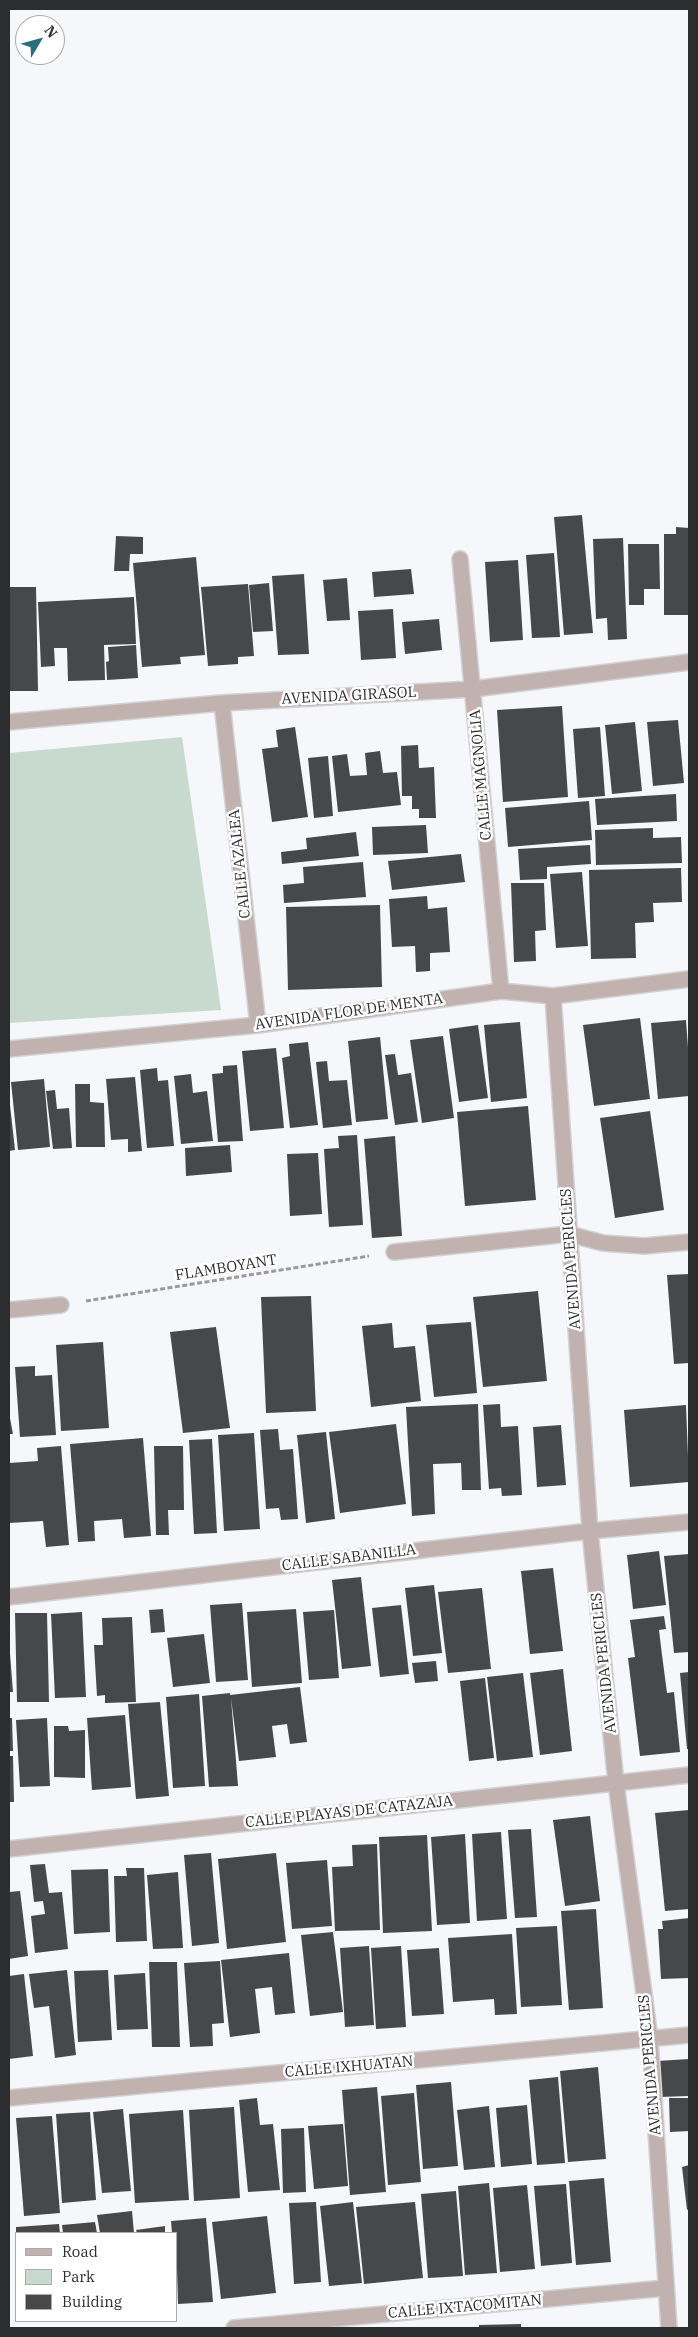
<!DOCTYPE html>
<style>
body{margin:0}
#map{position:relative;width:698px;height:2337px;overflow:hidden;background:#f6f7fa;font-family:"IBM Plex Serif",serif}
canvas{display:block}
.frame{position:absolute;inset:0;border:10px solid #2c2d2e;pointer-events:none}
.legend{position:absolute;left:15px;top:2232px;width:162px;height:90px;box-sizing:border-box;background:#fff;border:1px solid #ababab;margin:0;padding:6px 9px;list-style:none;font-size:15px;color:#2c2d2e}
.legend li{display:flex;align-items:center;gap:10px;height:25px}
.legend b{width:25px;border:1px solid #ababab}
.north{position:absolute;left:15px;top:15px;width:50px;height:50px;box-sizing:border-box;background:#fff;border:1px solid #ababab;border-radius:50%;rotate:53deg;font-size:14px;font-weight:700;line-height:20px;text-align:center;color:#2c2d2e}
.north::after{content:'';display:block;margin:auto;width:18px;height:22px;background:#296f7d;clip-path:polygon(50% 0,100% 100%,50% 72%,0 100%)}
</style>
<div id="map">
<canvas width="698" height="2337"></canvas>
<div class="frame"></div>
<ul class="legend">
<li><b style="height:6px;background:#c1b1af"></b>Road</li>
<li><b style="height:14px;background:#c7dacd"></b>Park</li>
<li><b style="height:14px;background:#47484a"></b>Building</li>
</ul>
<div class="north">N</div>
</div>
<script>
const ctx = document.querySelector('canvas').getContext('2d');
ctx.lineJoin = 'round';
function fill(path, color) {
  ctx.fillStyle = color;
  ctx.fill(path, 'evenodd');
}
function trace(path, color, width, dash) {
  ctx.strokeStyle = color;
  ctx.lineWidth = width;
  ctx.lineCap = dash ? 'butt' : 'round';
  ctx.setLineDash(dash || []);
  ctx.stroke(path);
}
function label(font, color, halo, rows, align = 'center') {
  ctx.font = font + ' "IBM Plex Serif",serif';
  ctx.lineWidth = 5;
  ctx.setLineDash([]);
  ctx.textBaseline = 'middle';
  ctx.strokeStyle = halo;
  ctx.fillStyle = color;
  for (const [text, x, y, turn = 0] of rows) {
    ctx.save();
    ctx.translate(x, y);
    ctx.rotate((+turn || 0) * Math.PI / 180);
    ctx.textAlign = isNaN(turn) ? turn : align;
    if (halo) ctx.strokeText(text, 0, 0);
    ctx.fillText(text, 0, 0);
    ctx.restore();
  }
}
const green = new Path2D(`
 M182 737 221 1010 9 1023V753Z`);
const building = new Path2D(`
 M582 515 593 633 564 635 554 517Z
 M676 527 689 528V615H664V534H676Z
 M116 536 143 537V554H130L129 571H114Z
 M623 538 627 639 608 640 607 618 596 619 593 539Z
 M628 544H659L660 589H644V605H629Z
 M554 553 560 637 532 638 526 555Z
 M196 557 205 655 180 657 181 664 142 667 133 563Z
 M518 560 523 640 490 642 485 562Z
 M411 569 414 594 374 597 372 572Z
 M304 574 309 654 278 655 272 576Z
 M347 578 350 620 327 621 323 580Z
 M269 583 273 631 253 632 249 585Z
 M248 584 254 656 238 657V664L208 666 201 587Z
 M9 587H36L38 691H9Z
 M134 597 136 644 104 645 105 680 68 681 67 648H54L55 666 41 667 38 602Z
 M393 609 396 658 361 660 358 611Z
 M439 619 442 650 405 654 402 622Z
 M136 645 138 678 107 680 106 662 109 661 108 647Z
 M562 706 568 797 503 802 497 710Z
 M678 720 684 783 653 786 647 722Z
 M635 722 642 791 612 794 605 725Z
 M295 727 308 817 272 822 262 749 278 747 276 730Z
 M600 727 605 796 578 798 573 729Z
 M418 745 419 768 434 767 436 818H419V809H412V796H402L401 746Z
 M380 751 383 773 397 772 401 805 338 812 332 756 347 754 350 776 367 775 365 753Z
 M328 756 333 816 314 818 308 758Z
 M676 794 677 821 597 825 595 799Z
 M589 801 592 840 508 847 505 808Z
 M426 825 428 853 373 855 372 827Z
 M653 828V838L681 837 682 863 596 865 595 830Z
 M356 832 359 856 282 864 281 852 307 849 306 838Z
 M590 845 591 864 547 867V879L520 880 518 849Z
 M461 854 465 882 392 890 388 861Z
 M363 862 366 897 284 903 283 885 304 883 303 867Z
 M681 868 682 902 653 903 654 922 635 923 636 958 591 959 589 870Z
 M582 872 588 946 556 948 550 874Z
 M511 883H544L546 930 535 931 536 961 514 962Z
 M427 896 428 909 447 907 450 952 430 953V971L416 972 415 946 392 947 389 899Z
 M380 905 382 987 288 990 286 907Z
 M640 1018 650 1099 594 1106 583 1025Z
 M686 1020 689 1061V1096L658 1099 651 1023Z
 M520 1022 527 1098 491 1102 484 1025Z
 M478 1025 488 1098 459 1102 449 1029Z
 M443 1036 454 1118 422 1123 410 1040Z
 M380 1037 388 1119 356 1122 348 1041Z
 M308 1042 318 1125 290 1128 282 1058 290 1056 289 1044Z
 M276 1048 284 1128 250 1131 242 1051Z
 M395 1054 398 1075 411 1073 418 1122 395 1125 385 1055Z
 M327 1061 329 1081 347 1080 352 1125 323 1128 316 1062Z
 M237 1065 243 1141 218 1142 212 1074 223 1073V1066Z
 M157 1068 158 1081 168 1080 174 1146 147 1148 140 1070Z
 M191 1074 193 1093 207 1091 213 1141 181 1144 174 1076Z
 M135 1077 142 1151 128 1152V1139L111 1140 106 1079Z
 M44 1079 50 1147 18 1150 11 1082Z
 M75 1084H90V1102L104 1103 105 1147H76Z
 M55 1090 57 1109 69 1108 72 1148 53 1149 46 1091Z
 M9 1096 15 1150 9 1151Z
 M528 1106 536 1200 465 1206 457 1112Z
 M650 1111 664 1210 615 1218 600 1118Z
 M357 1135 363 1225 329 1227 324 1149 339 1148 338 1136Z
 M395 1136 402 1236 372 1238 364 1139Z
 M230 1145 232 1172 186 1176 185 1148Z
 M318 1153 322 1214 290 1216 287 1154Z
 M689 1274V1363L674 1364 667 1275Z
 M538 1291 547 1381 483 1387 473 1297Z
 M311 1296 316 1411 266 1413 261 1297Z
 M471 1322 477 1393 434 1397 426 1325Z
 M392 1323 394 1348 415 1346 421 1401 371 1407 362 1326Z
 M216 1327 230 1428 183 1433 170 1332Z
 M103 1342 109 1428 61 1431 56 1345Z
 M35 1366V1376L52 1375 56 1435 20 1437 15 1367Z
 M478 1404 481 1490H462L461 1463 433 1464 435 1514 412 1516 406 1407Z
 M500 1404 501 1427 518 1426 522 1495 502 1496 501 1488 489 1489 483 1405Z
 M686 1405 689 1482 630 1487 624 1410Z
 M9 1413 13 1434H9Z
 M396 1424 406 1504 340 1513 329 1432Z
 M561 1425 566 1485 537 1487 533 1427Z
 M278 1429 280 1450 293 1449 298 1519 281 1520 279 1508 266 1509 260 1430Z
 M326 1432 335 1519 306 1523 297 1435Z
 M254 1433 260 1529 224 1531 218 1435Z
 M143 1438 151 1536 124 1538 122 1519 94 1521 95 1541 78 1542 70 1444Z
 M212 1439 217 1533 194 1534 189 1440Z
 M61 1446 69 1545 46 1547 43 1521 9 1523V1463L38 1461 37 1448Z
 M154 1446H183L184 1510H168L169 1535H156Z
 M659 1551 666 1605 633 1609 627 1555Z
 M689 1554V1652L674 1653 664 1556Z
 M553 1568 563 1651 530 1654 521 1571Z
 M361 1577 371 1666 342 1669 332 1580Z
 M434 1585 442 1653 413 1656 405 1588Z
 M482 1588 491 1669 448 1673 438 1592Z
 M242 1603 248 1680 216 1682 210 1605Z
 M401 1605 409 1674 380 1677 372 1608Z
 M163 1609 165 1632 151 1633 149 1610Z
 M296 1609 302 1683 252 1687 247 1612Z
 M334 1610 339 1678 309 1680 303 1612Z
 M82 1612 86 1697 55 1698 51 1614Z
 M15 1613H47L49 1702H17Z
 M664 1616 666 1629 659 1630 662 1655 667 1693 674 1692 680 1752 640 1756 628 1658 635 1657 630 1620Z
 M132 1617 136 1702 105 1703V1695L97 1696 94 1645H103L102 1618Z
 M204 1634 210 1683 173 1687 167 1638Z
 M9 1641 13 1692H9Z
 M436 1661 438 1681 415 1683 412 1663Z
 M563 1669 572 1751 540 1755 530 1673Z
 M689 1672V1749H687L680 1673Z
 M523 1673 533 1757 497 1761 487 1677Z
 M485 1678 494 1758 469 1761 460 1681Z
 M300 1687 307 1742 290 1744 287 1724 272 1726 276 1757 239 1761 231 1698 238 1786 209 1787 202 1696 230 1693V1695Z
 M199 1694 205 1786 173 1788 166 1697Z
 M160 1702 169 1796 136 1799 128 1704Z
 M125 1715 131 1787 92 1790 87 1718Z
 M9 1718H12L13 1751H9Z
 M47 1718 50 1786 20 1787 16 1720Z
 M54 1726H68L69 1731 85 1730V1778L54 1777Z
 M9 1756H13L14 1802H9Z
 M689 1810V1909L665 1911 655 1813Z
 M590 1816 600 1901 565 1906 553 1820Z
 M531 1829 537 1917 515 1918 508 1830Z
 M501 1832 507 1919 477 1921 472 1834Z
 M465 1834 470 1923 437 1925 431 1837Z
 M427 1835 432 1931 383 1933 379 1837Z
 M377 1844 380 1930 335 1931 332 1867 353 1866 352 1845Z
 M211 1853 219 1943 192 1946 184 1855Z
 M276 1853 286 1942 227 1949 218 1859Z
 M327 1860 332 1926 292 1929 286 1863Z
 M45 1864 49 1893 62 1892 68 1949 35 1953 31 1916 45 1914 43 1901 34 1902 30 1865Z
 M126 1868H144L147 1941 116 1942 114 1876H127Z
 M108 1869 110 1932 74 1934 71 1870Z
 M178 1872 183 1948 153 1949 147 1875Z
 M20 1891 28 1956 9 1959V1892Z
 M596 1909 603 2008 569 2010 561 1911Z
 M689 1918V1978L661 1979 658 1929H663L662 1921Z
 M557 1926 562 2005 521 2007 516 1928Z
 M333 1932 343 2012 310 2016 301 1935Z
 M512 1934 517 2014 495 2015 494 1999 453 2002 448 1938Z
 M369 1946 374 2025 345 2027 340 1948Z
 M401 1946 406 2027 376 2029 371 1948Z
 M439 1948 444 2014 412 2016 407 1950Z
 M289 1953 295 2013 275 2015 272 1987 255 1989 260 2033 230 2037 221 1960Z
 M220 1961 224 2023 212 2024 213 2046 190 2047 184 1963Z
 M149 1962H177L180 2047H152Z
 M67 1970 76 2055 55 2058 49 2006 34 2008 29 1974Z
 M108 1970 112 2040 78 2042 74 1971Z
 M145 1973 148 2029 117 2030 114 1975Z
 M24 1974 33 2056 9 2059V1976Z
 M689 2059V2096L659 2097 657 2061Z
 M598 2067 606 2159 568 2162 560 2071Z
 M558 2077 565 2163 537 2165 529 2080Z
 M451 2082 458 2166 423 2169 416 2085Z
 M377 2087 386 2192 350 2195 342 2090Z
 M414 2093 421 2182 388 2185 381 2096Z
 M257 2098 260 2125 273 2124 280 2190 248 2192 239 2100Z
 M669 2098H689V2131L670 2132Z
 M527 2105 532 2164 501 2167 496 2108Z
 M489 2106 495 2167 464 2170 457 2110Z
 M234 2107 240 2198 194 2201 189 2110Z
 M123 2109 131 2191 102 2193 93 2112Z
 M183 2110 189 2200 135 2203 129 2114Z
 M90 2112 96 2200 62 2203 56 2114Z
 M52 2116 60 2213 24 2216 16 2118Z
 M343 2124 348 2186 314 2189 308 2126Z
 M304 2128 306 2192 283 2193 281 2129Z
 M689 2165V2209L687 2210 682 2167Z
 M604 2178 611 2262 576 2265 569 2181Z
 M489 2183 497 2273 465 2275 458 2186Z
 M566 2184 572 2263 541 2266 534 2186Z
 M527 2185 535 2269 500 2272 493 2188Z
 M456 2191 463 2276 428 2278 421 2194Z
 M316 2202 321 2282 294 2284 289 2203Z
 M353 2202 362 2283 329 2286 320 2206Z
 M415 2202 423 2278 364 2284 356 2207Z
 M132 2211 134 2233H100L97 2215Z
 M267 2216 276 2293 221 2299 212 2222Z
 M206 2218 213 2302 178 2304 176 2233H172L171 2221Z
 M95 2222 97 2233H63L62 2225Z
 M59 2224 60 2233H16V2227Z
 M165 2226V2233H137L136 2230Z
 M521 2324V2328H479V2325Z`);
const path = new Path2D(`
 M86 1301 369 1256`);
const street = new Path2D(`
 M460 559 501 991
 M222 703 258 1025
 M9 722 222 703 473 689 689 662
 M553 996 590 1531 616 1783 650 2039 669 2328
 M9 1049 258 1025 501 991 553 996 689 979
 M394 1252 569 1234 603 1243 644 1246 689 1242
 M9 1310 61 1305
 M9 1597 590 1531 689 1522
 M9 1849 689 1775
 M9 2098 689 2035
 M234 2328 666 2288`);
const streetNames = [
 ["AVENIDA GIRASOL",349,696,-3],
 ["CALLE MAGNOLIA",481,775,-95],
 ["CALLE AZALEA",240,864,-96],
 ["AVENIDA FLOR DE MENTA",349,1012,-8],
 ["AVENIDA PERICLES",571,1259,-94],
 ["FLAMBOYANT",226,1268,-9],
 ["CALLE SABANILLA",349,1558,-7],
 ["AVENIDA PERICLES",604,1663,-96],
 ["CALLE PLAYAS DE CATAZAJA",349,1812,-6],
 ["AVENIDA PERICLES",650,2065,-95],
 ["CALLE IXHUATAN",349,2067,-5],
 ["CALLE IXTACOMITAN",465,2307,-5]
];
fill(green, '#c7dacd');
fill(building, '#47484a');
trace(street, '#d2d3d5', 18);
trace(path, '#999a9c', 3, [5, 2.5]);
trace(street, '#c1b1af', 15);
label('15px', '#2c2d2e', '#fff', streetNames);
</script>
